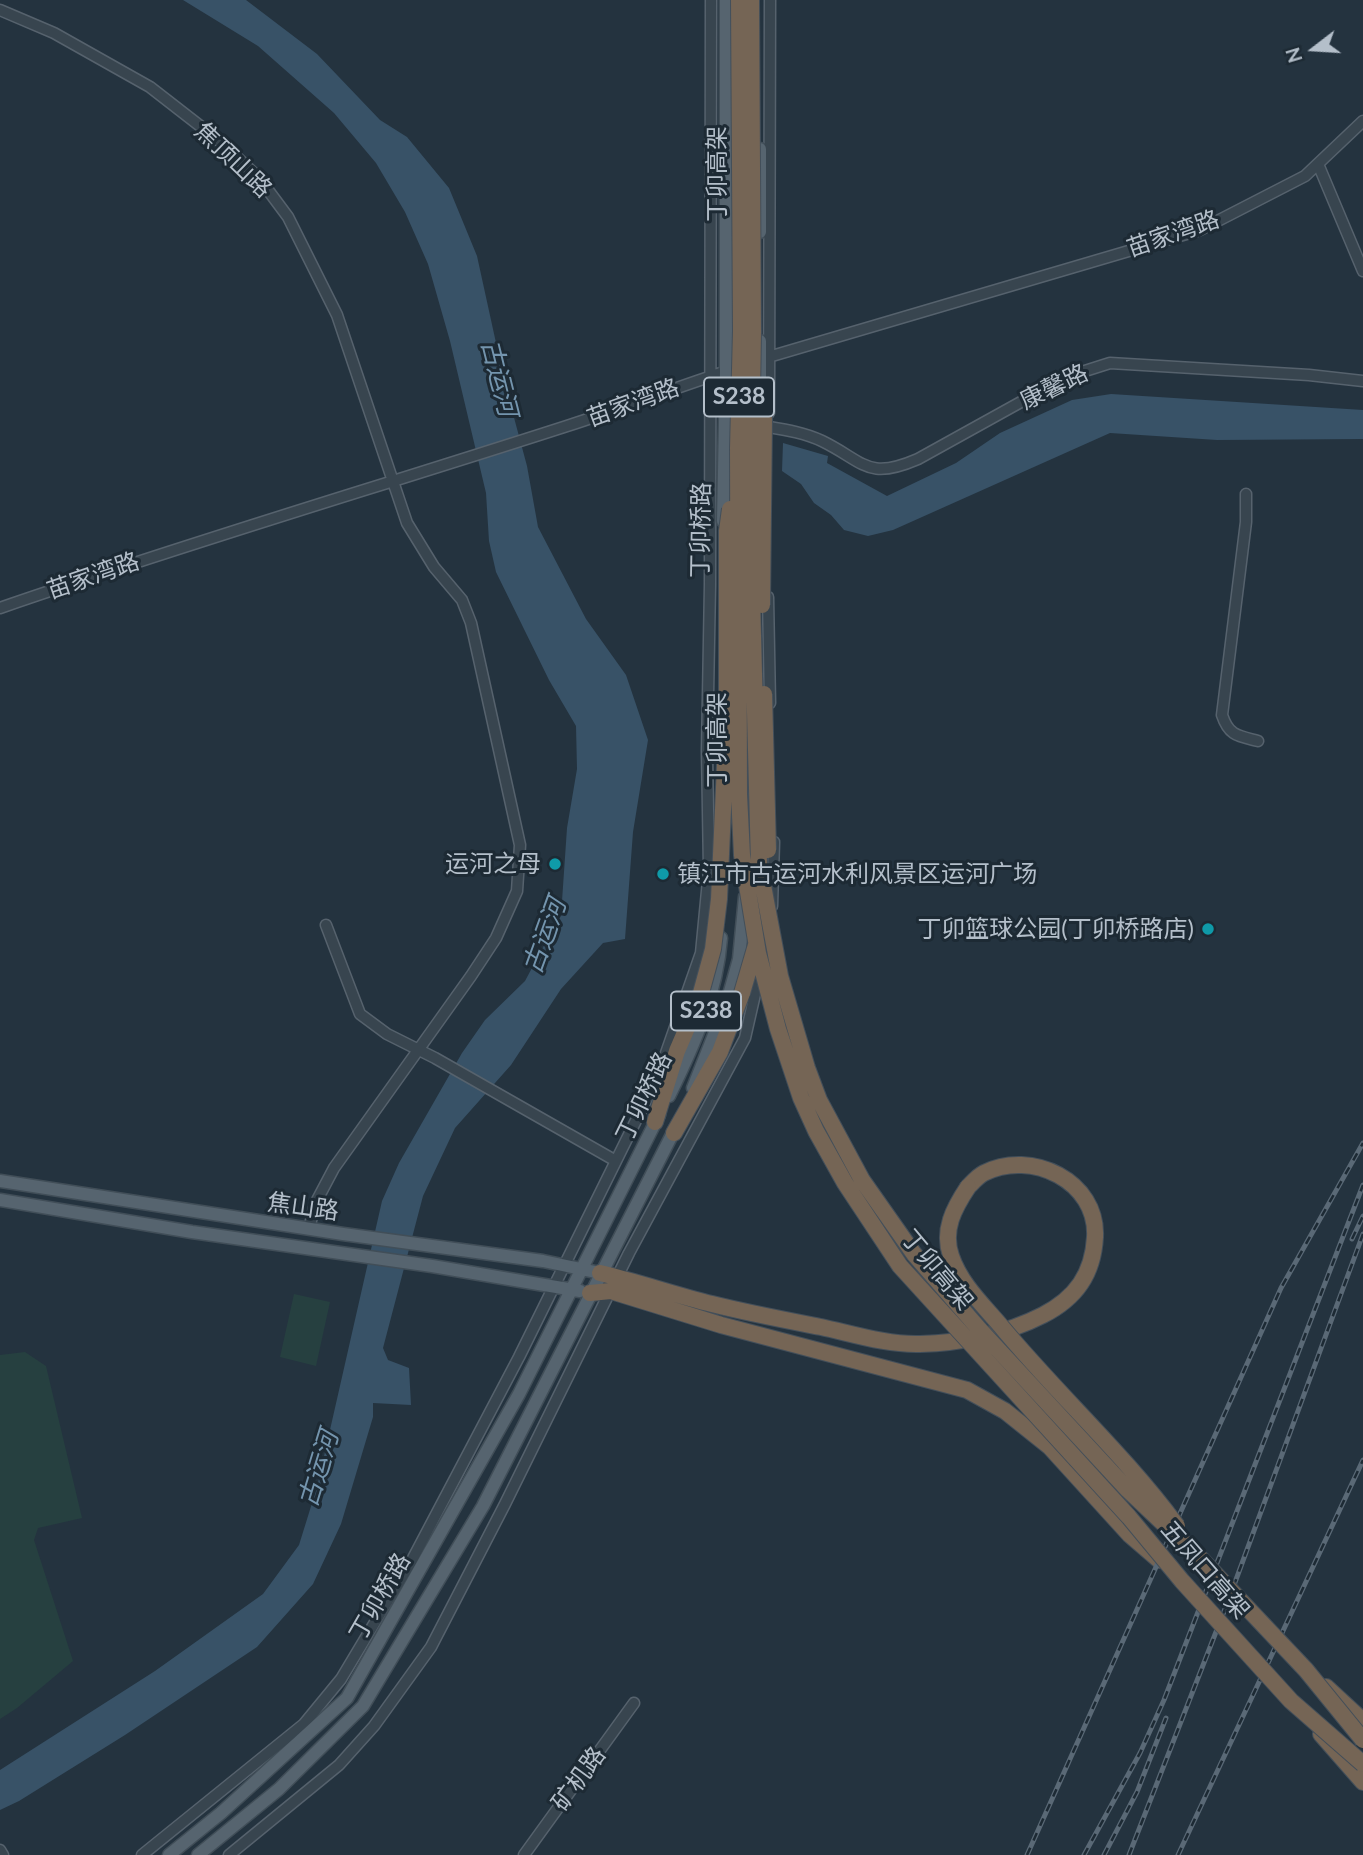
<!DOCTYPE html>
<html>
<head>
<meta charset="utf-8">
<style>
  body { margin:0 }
  #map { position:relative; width:1363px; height:1855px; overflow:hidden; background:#24333f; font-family:Lato,sans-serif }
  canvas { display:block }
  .north { position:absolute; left:1279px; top:14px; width:70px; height:70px; -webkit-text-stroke:5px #1d2a34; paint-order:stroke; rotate:253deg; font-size:19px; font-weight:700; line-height:28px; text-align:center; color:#b4bfca }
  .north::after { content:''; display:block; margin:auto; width:24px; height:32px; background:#b4bfca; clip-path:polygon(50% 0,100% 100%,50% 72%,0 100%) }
</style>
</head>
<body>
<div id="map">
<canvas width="1363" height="1855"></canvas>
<div class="north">N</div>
</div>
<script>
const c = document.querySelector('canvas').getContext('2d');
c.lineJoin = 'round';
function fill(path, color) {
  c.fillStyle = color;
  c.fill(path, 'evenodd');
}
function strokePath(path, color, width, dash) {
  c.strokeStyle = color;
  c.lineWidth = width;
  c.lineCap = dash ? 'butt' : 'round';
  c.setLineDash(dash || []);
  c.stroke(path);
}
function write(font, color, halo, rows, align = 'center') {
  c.font = font + ' Lato,"Noto Sans SC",sans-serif';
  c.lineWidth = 6;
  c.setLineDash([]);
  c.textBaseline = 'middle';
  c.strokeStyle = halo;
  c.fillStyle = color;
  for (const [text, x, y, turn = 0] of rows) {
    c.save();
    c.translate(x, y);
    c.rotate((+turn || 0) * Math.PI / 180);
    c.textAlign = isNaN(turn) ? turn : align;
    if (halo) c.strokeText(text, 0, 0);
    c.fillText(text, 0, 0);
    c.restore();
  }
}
const green = new Path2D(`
  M294,1294L330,1302L316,1366L280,1357Z
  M25,1352L46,1366L82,1518L38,1528L34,1540L73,1661L17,1708L0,1719V1355Z`);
const water = new Path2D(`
  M183,0H246L317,54L380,120L407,137L449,188L477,256L505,384L527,466L538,527L586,619L626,675L648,740L633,832L625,939L603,943L561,989L511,1065L455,1128L423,1196L383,1348L388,1360L409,1368L411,1405L373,1403V1417L341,1524L313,1584L257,1647L125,1735L19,1801L0,1810V1770L155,1671L263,1594L299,1545L317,1487L382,1201L399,1163L462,1053L485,1020L525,981L549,936L562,901L567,828L577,769L576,726L549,680L496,572L489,541L486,493L450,341L428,264L405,212L376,163L334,113L258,46Z
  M1111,394L1363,410V439L1217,440L1110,433L893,530L868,536L844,530L831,515L814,503L801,484L782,471L783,443L828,456L827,463L887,496L956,463L1000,433L1072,400Z`);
const minor = new Path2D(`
  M0,10L54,33L150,87L222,143L259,178L288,217L337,315L407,523L434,567L462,600L471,623L520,845L517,891L496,938L471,976L334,1168L315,1204L309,1229
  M1318,164L1363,271
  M765,358L1200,230L1305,176L1363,121
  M769,413L770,0
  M769,427C787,430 805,433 822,441C865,462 867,481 918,459L1066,377L1110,363L1309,375L1363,381
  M1246,494V522L1222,715C1229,736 1238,736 1258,741
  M768,597L770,703
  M0,608C188,543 378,487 567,426C623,408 677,387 733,369
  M772,906L774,842
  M326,925L360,1014L387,1034L435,1058L616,1161
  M0,1850L3,1855
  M142,1855L304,1724L341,1679L411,1562L519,1357L658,1076L701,953L709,870L707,751L710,585L711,0
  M229,1855L339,1765L374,1726L431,1647L505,1504L629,1253L745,1038L769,933
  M524,1855L634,1703`);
const major = new Path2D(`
  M760,149V232
  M760,341V396
  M723,521L726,371V0
  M748,841L750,782
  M693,1088L727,1002L739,959L745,897
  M669,1096C694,1045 717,994 721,938
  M0,1181L343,1234L543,1261L600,1273
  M0,1200L192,1232L432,1266L580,1291
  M169,1855L221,1813L347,1698L519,1394L659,1115
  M198,1855L279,1789L363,1706L483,1506L676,1127`);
const highway = new Path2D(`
  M655,1122L677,1051L699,1000
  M674,1133L720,1052L742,993
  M600,1273C638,1282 675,1295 712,1304C748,1313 785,1320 821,1327C853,1334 887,1345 920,1344C961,1343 1006,1334 1043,1315C1076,1298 1093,1274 1095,1237C1098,1181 1031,1149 984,1173C978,1176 973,1182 968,1187
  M590,1293L611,1291L721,1325L967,1390L1005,1411L1050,1447L1130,1535L1159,1560
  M1326,1687L1363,1721
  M1321,1734L1363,1782`);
const rail = new Path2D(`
  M1352,1239L1363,1216
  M1027,1855L1281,1288L1363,1143
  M1084,1855L1140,1753L1164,1700L1363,1185
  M1104,1855L1137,1792L1166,1718
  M1129,1855L1230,1596L1363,1234
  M1178,1855L1363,1460`);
const highwayBridge = new Path2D(`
  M739,0L741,331L738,448L739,794L742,855L758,953L778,1029L801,1098L816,1131L845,1183L900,1266L1129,1517L1182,1581L1291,1701L1363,1764
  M751,0L753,332L750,522L759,864L780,976L807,1068L819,1100L862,1180L914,1254L980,1330L1128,1490L1201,1559L1306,1670L1363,1740
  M760,390L764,419L762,605
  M764,694L768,850
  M742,993L756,945
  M699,1000L713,949L719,899L727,720V531L730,509
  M968,1187C954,1208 942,1230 951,1256C960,1283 982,1304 1000,1325C1057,1394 1124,1454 1177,1526`);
const markers = [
  [555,864,7,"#0f9aa8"],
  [663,874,7,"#0f9aa8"],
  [1208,929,7,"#0f9aa8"]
];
const shields = [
  [739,397,70],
  [706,1011,70]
];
const shieldNames = [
  ["S238",739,397],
  ["S238",706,1011]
];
const streetNames = [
  ["焦顶山路",233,160,44],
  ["丁卯高架",717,174,-90],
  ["苗家湾路",1173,234,-19],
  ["康馨路",1054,387,-26],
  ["苗家湾路",633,403,-20],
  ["丁卯桥路",701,530,-89],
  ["苗家湾路",93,576,-19],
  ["丁卯高架",717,740,-90],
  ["丁卯桥路",644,1097,-64],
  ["焦山路",303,1207,8],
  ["丁卯高架",937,1270,50],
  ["五凤口高架",1205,1570,49],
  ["丁卯桥路",380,1597,-60],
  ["矿机路",579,1779,-54]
];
const poiNames = [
  ["运河之母",541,864],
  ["镇江市古运河水利风景区运河广场",677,874,"left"],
  ["丁卯篮球公园(丁卯桥路店)",1194,929]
];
const waterNames = [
  ["古运河",499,378,76],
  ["古运河",545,936,-70],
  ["古运河",319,1469,-73]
];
fill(green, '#264040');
fill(water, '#385267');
strokePath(minor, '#56626d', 13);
strokePath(major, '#414e58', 15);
strokePath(highway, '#434f5a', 18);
strokePath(minor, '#38454f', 10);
strokePath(major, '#56646f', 12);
strokePath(highway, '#756555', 16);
strokePath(rail, '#5a6976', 5);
strokePath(rail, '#1d2a34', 2.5, [8]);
strokePath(highwayBridge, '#434f5a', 18, []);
strokePath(highwayBridge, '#756555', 16);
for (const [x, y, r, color] of markers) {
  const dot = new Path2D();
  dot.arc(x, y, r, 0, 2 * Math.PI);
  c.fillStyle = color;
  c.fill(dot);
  strokePath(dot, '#1d2a34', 2.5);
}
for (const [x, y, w] of shields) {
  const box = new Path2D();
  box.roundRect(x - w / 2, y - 19.5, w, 39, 5);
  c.fillStyle = '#1d2a34';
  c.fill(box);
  strokePath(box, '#b4bfca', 2);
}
write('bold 23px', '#b4bfca', null, shieldNames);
write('24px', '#b4bfca', '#1d2a34', streetNames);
write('24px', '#b4bfca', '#1d2a34', poiNames, 'right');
write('italic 26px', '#7495ae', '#1d2a34', waterNames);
</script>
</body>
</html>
